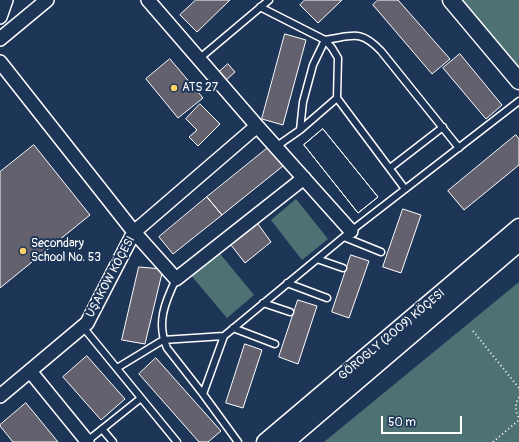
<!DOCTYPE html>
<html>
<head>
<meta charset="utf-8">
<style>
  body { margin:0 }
  #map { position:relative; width:519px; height:442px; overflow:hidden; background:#1d3557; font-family:Pangolin,sans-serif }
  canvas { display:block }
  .scale { position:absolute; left:381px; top:416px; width:81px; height:18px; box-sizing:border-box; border:2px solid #fff; border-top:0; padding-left:5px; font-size:12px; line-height:14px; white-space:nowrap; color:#fff; -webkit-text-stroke:3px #1d3557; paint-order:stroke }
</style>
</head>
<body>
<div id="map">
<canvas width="519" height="442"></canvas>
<div class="scale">50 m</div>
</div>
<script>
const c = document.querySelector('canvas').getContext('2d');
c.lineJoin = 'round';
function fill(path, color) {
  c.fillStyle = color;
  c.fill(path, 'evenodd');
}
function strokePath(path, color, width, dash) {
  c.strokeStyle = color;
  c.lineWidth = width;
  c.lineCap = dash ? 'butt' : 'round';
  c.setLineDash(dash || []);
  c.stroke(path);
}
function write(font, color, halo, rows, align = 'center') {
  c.font = font + ' Pangolin,sans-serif';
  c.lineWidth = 4;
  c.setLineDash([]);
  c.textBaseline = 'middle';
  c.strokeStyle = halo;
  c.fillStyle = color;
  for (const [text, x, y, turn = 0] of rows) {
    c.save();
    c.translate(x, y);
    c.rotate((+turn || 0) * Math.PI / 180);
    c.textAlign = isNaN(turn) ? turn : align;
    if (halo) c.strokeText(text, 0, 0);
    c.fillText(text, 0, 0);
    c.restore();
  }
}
const green = new Path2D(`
  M450,0H519V84Z
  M296,199L328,239L302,260L271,220Z
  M217,250L254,295L227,318L189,273Z
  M519,282V442H324Z`);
const building = new Path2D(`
  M196,0H230L197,32L180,15Z
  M305,0H342L318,23L300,5Z
  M378,0H398L450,59L432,74L373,5Z
  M285,34L306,40L283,125L262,119Z
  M460,54L502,105L486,119L443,68Z
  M170,59L203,98L178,118L146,79Z
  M228,64L235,72L224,82L217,74Z
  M200,104L220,124L198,146L189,137L197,130L186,119Z
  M323,129L378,197L358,213L304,145Z
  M323,129L378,197L358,213L304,145Z
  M516,135L519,139V165L464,210L448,191Z
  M34,145L90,215L0,288V172Z
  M269,147L283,166L222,215L207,197Z
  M207,197L222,215L173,254L159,237Z
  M403,209L421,215L401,273L383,267Z
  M258,224L271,242L245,263L231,245Z
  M351,255L369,261L349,318L332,312Z
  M139,267L163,269L145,344L122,340Z
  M298,300L317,306L298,364L279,357Z
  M245,344L262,350L243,408L226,403Z
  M87,356L125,399L101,420L63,377Z
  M156,358L221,431L208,442H199L139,374Z
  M26,403L58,442H13L0,426V425Z`);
const path = new Path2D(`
  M473,331L519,388
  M519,397C515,404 515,411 519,418
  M493,442L519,420`);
const service = new Path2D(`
  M260,7L325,40L332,48L338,58L337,98L405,189
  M200,58L269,0
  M300,130L337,98
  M277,146L300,130L303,102L313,65L325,40C353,36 360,29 381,51L459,148
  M390,168L443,127
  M344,237L381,252
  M317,259L343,268
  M176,279C165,302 156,323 167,348L203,394
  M287,283L327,298
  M263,303L290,312
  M83,327L177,442
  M233,328L275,344
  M117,368L163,340L224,336
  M102,429L113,442
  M86,442L141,398
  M238,442L203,394L224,336L351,231L519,101`);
const minor = new Path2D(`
  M148,0L257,126L351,231
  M0,17L6,0
  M0,39L47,0
  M0,62L134,232L176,279L304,178
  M30,371L87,441
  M0,396L87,323L134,232L257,126`);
const tertiary = new Path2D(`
  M451,0L519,81
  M265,442L519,227
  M286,442L519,243`);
const markers = [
  [174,88,4,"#ffd166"],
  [23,251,4,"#ffd166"]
];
const poiNames = [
  ["ATS 27",182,88],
  ["Secondary",31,244],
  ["School No. 53",31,258]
];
const streetNames = [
  ["UŞAKOW KÖÇESI",111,277,-62],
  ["GÖROGLY (2009) KÖÇESI",392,335,-40]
];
fill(green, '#4e7273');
fill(building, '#64616e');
strokePath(building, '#fff', 1);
strokePath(service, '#fff', 9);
strokePath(minor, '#fff', 16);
strokePath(tertiary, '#fff', 19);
strokePath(path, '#fff', 2, [1, 3]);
strokePath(service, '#1d3557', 6);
strokePath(minor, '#1d3557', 13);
strokePath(tertiary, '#1d3557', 16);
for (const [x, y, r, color] of markers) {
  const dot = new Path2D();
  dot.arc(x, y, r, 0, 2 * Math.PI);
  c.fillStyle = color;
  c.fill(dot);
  strokePath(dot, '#1d3557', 1.5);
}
write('12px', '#fff', '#1d3557', poiNames, 'left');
write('12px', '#fff', '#1d3557', streetNames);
</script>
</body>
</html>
